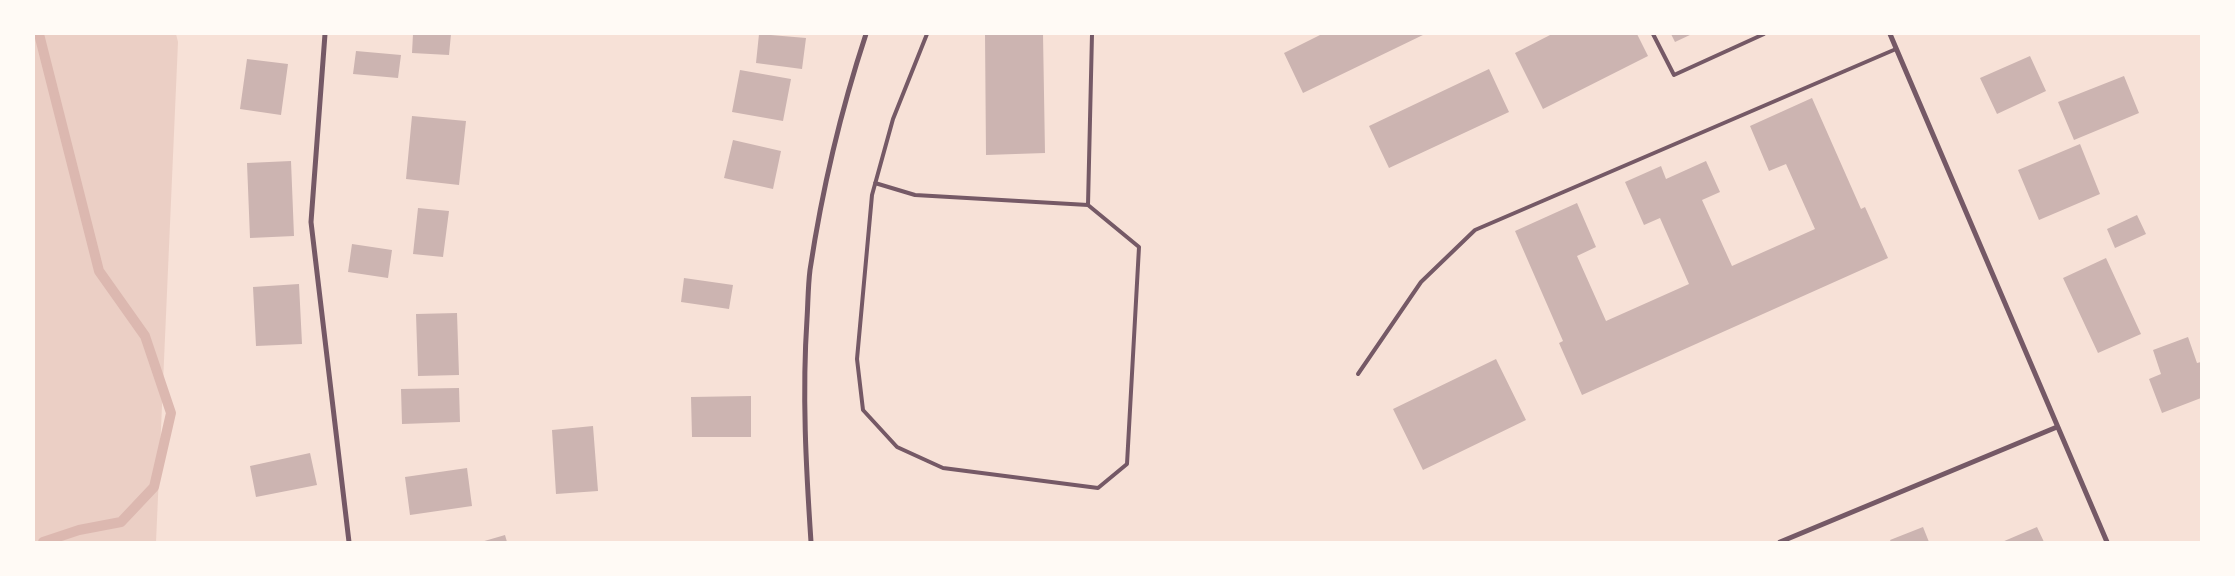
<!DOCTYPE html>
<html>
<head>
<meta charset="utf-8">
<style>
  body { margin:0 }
  #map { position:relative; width:2235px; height:576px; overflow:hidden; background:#f7e1d7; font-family:Mulish,sans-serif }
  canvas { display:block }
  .frame { position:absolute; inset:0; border:35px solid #fffaf5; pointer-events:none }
</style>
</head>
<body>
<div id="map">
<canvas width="2235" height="576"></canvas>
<div class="frame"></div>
</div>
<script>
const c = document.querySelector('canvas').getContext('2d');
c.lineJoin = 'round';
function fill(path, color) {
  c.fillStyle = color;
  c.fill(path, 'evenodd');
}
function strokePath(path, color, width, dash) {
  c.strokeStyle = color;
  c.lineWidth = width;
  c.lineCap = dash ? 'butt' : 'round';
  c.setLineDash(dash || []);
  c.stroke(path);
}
const green = new Path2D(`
  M34,34H176L178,42L156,542H34Z`);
const stream = new Path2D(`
  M39,34L99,271L145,336L171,413L154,487L121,522L79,530L43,542`);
const building = new Path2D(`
  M413,34H451L449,55L412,53Z
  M759,34L806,38L802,69L756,63Z
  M985,34H1043L1045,153L986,155Z
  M1322,34H1425L1303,93L1284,53Z
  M1552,34H1637L1648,56L1543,109L1515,53Z
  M1671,34H1692L1675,42Z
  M356,51L401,55L398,78L353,74Z
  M2030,56L2046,91L1997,114L1980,78Z
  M247,59L288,64L281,115L240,109Z
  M1489,69L1509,112L1389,168L1369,126Z
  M740,70L791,79L783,121L732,112Z
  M2124,76L2139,113L2074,140L2058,102Z
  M1812,98L1861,209L1865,207L1888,258L1582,395L1559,343L1563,341L1515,231L1577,203L1596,247L1577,256L1606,321L1689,284L1660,218L1644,225L1625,182L1661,166L1666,179L1706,161L1720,192L1702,200L1732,266L1815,229L1786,164L1769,171L1750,126Z
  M412,116L466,121L459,185L406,179Z
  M733,140L781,151L773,189L724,178Z
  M2080,144L2100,194L2039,220L2018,170Z
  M291,161L294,236L250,238L247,163Z
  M418,208L449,211L443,257L413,254Z
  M2137,215L2146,234L2115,248L2107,229Z
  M352,244L392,250L388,278L348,272Z
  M2106,258L2141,334L2098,353L2063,278Z
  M684,278L733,285L729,309L681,302Z
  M299,284L302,344L256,346L253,287Z
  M457,313L459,375L418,376L416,314Z
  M2188,337L2197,363L2201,362V398L2162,413L2149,379L2161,374L2153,350Z
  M1496,359L1526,420L1423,470L1393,409Z
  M459,388L460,422L402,424L401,389Z
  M751,396V437H692L691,397Z
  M593,426L598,491L556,494L552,430Z
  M310,453L317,485L256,497L250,466Z
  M467,468L472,506L410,515L405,477Z
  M1923,527L1929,542H1891L1890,540Z
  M2037,527L2044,542H2002Z
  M505,535L507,542H481Z`);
const service = new Path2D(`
  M927,34L893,119L872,195L857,359L863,410L897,447L943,468L1098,488L1127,464L1139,247L1088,205L1092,34
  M1653,34L1674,75L1764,34
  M875,183L915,195L1088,205
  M1358,374L1421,282L1475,230L1896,49`);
const minor = new Path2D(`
  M325,34L311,222L349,542
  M1890,34L2107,542
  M811,542C806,467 802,394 807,319C808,303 808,286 810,270C822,190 841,110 866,34
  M1780,542L2057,427`);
fill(green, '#ebcfc5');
strokePath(stream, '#dcb8b0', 10);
fill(building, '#ccb4b1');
strokePath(service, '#755966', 4);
strokePath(minor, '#755966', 5);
</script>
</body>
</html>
